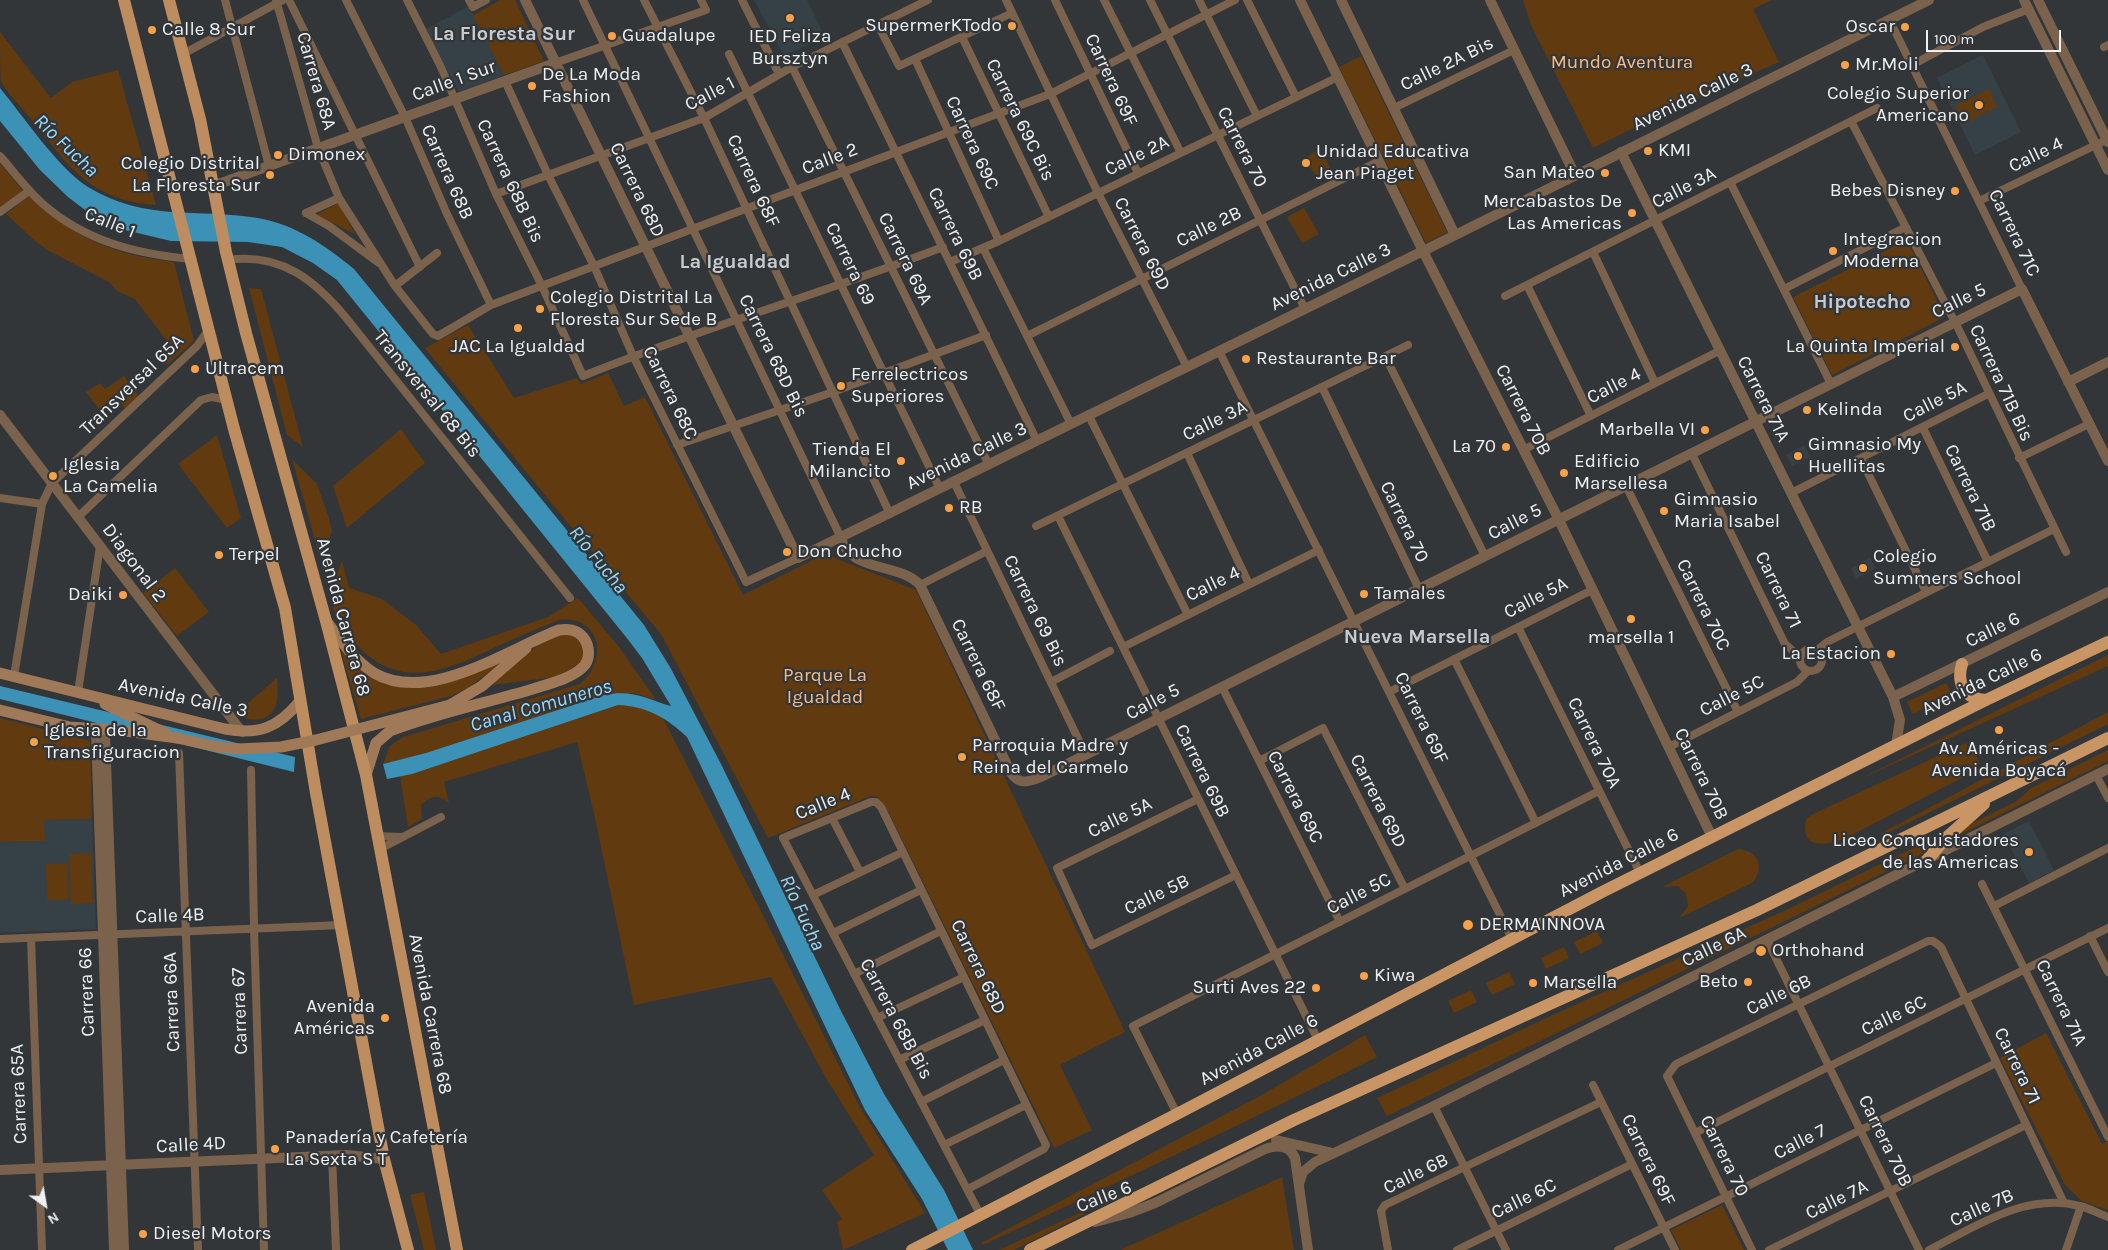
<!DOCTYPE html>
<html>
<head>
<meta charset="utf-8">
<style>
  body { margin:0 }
  #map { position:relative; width:2108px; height:1250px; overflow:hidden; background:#323639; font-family:Karla,sans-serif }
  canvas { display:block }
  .north { position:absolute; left:20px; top:1180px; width:50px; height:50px; -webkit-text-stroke:4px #323639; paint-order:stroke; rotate:148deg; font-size:14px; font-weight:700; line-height:20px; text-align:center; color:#eef1f3 }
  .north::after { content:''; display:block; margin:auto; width:18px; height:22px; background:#eef1f3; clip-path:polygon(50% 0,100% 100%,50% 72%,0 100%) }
  .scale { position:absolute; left:1926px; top:30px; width:135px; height:22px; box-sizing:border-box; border:2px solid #eef1f3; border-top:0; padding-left:6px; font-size:15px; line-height:18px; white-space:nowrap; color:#eef1f3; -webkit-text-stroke:4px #323639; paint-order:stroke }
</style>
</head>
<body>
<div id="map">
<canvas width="2108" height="1250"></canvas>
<div class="north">N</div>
<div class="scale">100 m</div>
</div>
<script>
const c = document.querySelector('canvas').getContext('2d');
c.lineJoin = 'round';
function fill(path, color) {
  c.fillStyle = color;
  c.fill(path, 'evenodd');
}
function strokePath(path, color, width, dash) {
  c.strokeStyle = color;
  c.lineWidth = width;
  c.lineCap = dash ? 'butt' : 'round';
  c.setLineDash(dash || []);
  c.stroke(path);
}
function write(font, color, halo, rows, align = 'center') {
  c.font = font + ' Karla,sans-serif';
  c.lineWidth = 4.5;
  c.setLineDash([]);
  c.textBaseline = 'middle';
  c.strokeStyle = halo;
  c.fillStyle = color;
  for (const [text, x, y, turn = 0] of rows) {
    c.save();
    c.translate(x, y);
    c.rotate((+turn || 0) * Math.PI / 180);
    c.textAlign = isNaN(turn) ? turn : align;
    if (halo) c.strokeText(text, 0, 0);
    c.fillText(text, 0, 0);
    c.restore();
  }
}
const built = new Path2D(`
  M754,0H807L825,37L784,56Z
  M469,6L504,75L459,92L426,29Z
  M1983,55L2021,132L1975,155L1937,78Z
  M1804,445L1810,457L1792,466L1786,455Z
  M1870,558L1876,568L1856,579L1851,568Z
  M92,819L96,929L0,933V842L44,841V820Z
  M2029,821L2054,870L2029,883L2003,834Z`);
const green = new Path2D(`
  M501,0H515L544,61L504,75L473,15Z
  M1523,0H1772L1753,9L1779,62L1672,109L1593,148L1531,25Z
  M0,32L51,98L72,82L118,70L156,205C90,200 70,168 32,120C23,109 7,94 1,81C0,75 0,41 0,32Z
  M1361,56L1447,232L1426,243L1339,67Z
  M1989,89L1997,107L1964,124L1955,106Z
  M1320,149L1333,172L1318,180L1305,158Z
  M0,163L23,191L0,207Z
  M29,196C72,238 115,255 174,262L194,341L167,365L162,360L173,349L135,299L117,291L109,282L49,251L34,240L6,214Z
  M339,203L355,234L316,215Z
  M1304,208L1319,234L1302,243L1287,217Z
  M1907,240L1945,317L1832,375L1793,297Z
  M249,288L261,289L303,447L287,435Z
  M468,325L514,398L577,378L581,384L608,373L624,406L645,397L743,595L825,554L916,590L1125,1032L1060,1065L1092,1130L1054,1148L889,813L878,797L871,796L768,838L661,634L577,534L425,348Z
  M124,376L142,401L128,413L116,396L99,409L86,392L100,383L105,389Z
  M401,429L425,463L347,528L333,486Z
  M217,435L241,518L227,528L178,464Z
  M292,459L317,484L329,518L332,531L327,545L320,557Z
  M342,561L349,588L382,599L416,625L441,654L548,617L578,598L619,647L656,700L634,693L604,695L426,753L383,764L390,746L403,737L580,684C609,661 601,615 559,620C539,628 519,636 500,645C446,671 399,694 352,640C341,628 331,611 331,593C331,583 339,570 342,561Z
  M175,568L209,612L177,636L143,593Z
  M563,634L576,636L583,644L585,657L576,667L555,677L491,685L492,682L543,641Z
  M340,647L400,685L505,660L468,688L451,696L361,719Z
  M2108,655V666L1856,781Z
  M277,678C280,702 276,724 246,719L240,710Z
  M1946,683L1952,694L1913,714L1907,702Z
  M618,705C635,705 649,710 663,718L860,1107L925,1213L843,1250L837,1222L842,1219L822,1190L874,1155L826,1078L771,977L634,1005L595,818L577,742L444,782L449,804C440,793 429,796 421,805L422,819L408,827L400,776Z
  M2108,712V724L1882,836L1880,834Z
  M0,718L90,741L92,819L44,820L45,841L0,842Z
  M1966,743L1968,746L1971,745L1980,764L1977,766L1979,769L1844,839C1823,846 1800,849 1806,819L1813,814Z
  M2108,750V761L1951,839L1961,829L2017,801L2031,788Z
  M1944,833L1928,851L1387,1116L1377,1098L1557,1013L1786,910Z
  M1738,849C1758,850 1766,868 1752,883L1679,918L1688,906L1686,894L1678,886L1662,887Z
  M91,853L93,903L71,904L69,854Z
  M67,863L69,899L47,901L46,864Z
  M1597,931L1603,943L1580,954L1574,942Z
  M1564,947L1569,958L1546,969L1541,958Z
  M1509,972L1515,984L1492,995L1486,983Z
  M1471,990L1477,1002L1454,1013L1448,1001Z
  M2046,1033L2102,1144L2108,1141V1210L2082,1201L2065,1185L2000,1058Z
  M1365,1035L1377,1057C1246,1122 1115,1184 983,1245L981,1243L1260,1096Z
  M1282,1177L1294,1250H1120Z
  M424,1192L436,1250H424L410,1195Z
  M1722,1205L1744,1250H1681L1671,1230Z
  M1084,1211L1085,1214L1014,1250H999Z`);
const water = new Path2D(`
  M0,88C24,117 57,167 88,187C146,222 196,208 258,218C296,225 325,245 354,269L644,625L670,667L721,764L841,1011L884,1094L944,1190L973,1250H948L922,1199L865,1110L687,737C667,718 646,706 618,705L412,774L387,779L383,764L426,753L604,695C633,689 646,699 671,706L642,658L626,637L337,280L313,263L282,247L248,242L171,241L125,230L93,216L68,197L40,170L0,121Z
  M0,686L295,757L294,772L0,699Z`);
const minor = new Path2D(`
  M225,0L269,166
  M276,0L318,148L339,198L395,286L433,334L438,336L491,305L1050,94L1235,0
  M289,0L420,267
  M346,0L405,117L447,214L491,305
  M407,0L440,65L496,194L542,286L583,376C701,328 824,293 943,247
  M469,0L473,7L486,0
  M583,0L841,538
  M644,0L704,118L890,514
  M742,0L779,74
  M1006,0L1098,193L1187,367
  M1055,0L1138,173
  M1104,0L1181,153
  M1150,0L1305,309
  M1199,0L1257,116
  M1247,0L1296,97
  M1889,19L2022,289
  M878,25L899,66L1012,13
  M962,37L1049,217
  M842,42L1037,441
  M2104,47L2108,45
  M183,54L283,0
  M729,54L940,489
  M915,59L999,241
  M555,63L706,10L701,0
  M1912,65L1983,27L2029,9
  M792,67L989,465
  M505,81L548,175L594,266L633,356L746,582L798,558
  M1394,108L1514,50
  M1851,121L1958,328L2066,552
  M0,156C14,172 27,190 43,204C85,241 136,254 191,259
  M1730,182L1831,384
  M496,194L704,118L792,67L928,0
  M1979,201L2108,139
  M0,212L29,191
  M306,213L329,226L379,263
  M306,213L339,198
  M983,248L1071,424
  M1593,252L1655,383
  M228,260C281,252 316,281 347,319L570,598
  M950,262L999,241L1338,77
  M1527,285L1591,416
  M395,286L437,253
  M1784,289L1906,227
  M1505,296L1877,108
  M1027,336L1379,161
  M1219,351L1512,939
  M1385,356L1485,556
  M1322,387L1419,589
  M1089,416L1188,615
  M1923,428L1988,562
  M677,445L833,392L986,335
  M1523,450L1719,351
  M1187,453L1249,584
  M1692,454L1785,644L1800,657
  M2019,458L2089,424
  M1861,459L1926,592
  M954,482L1086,755
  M1626,486L1738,712
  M1791,493L1988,394
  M0,498L42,504
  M1058,516L1318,1040
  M78,517L201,400L212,397L227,400
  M1036,526L1408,345
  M920,585L987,551
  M1518,627L1640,873
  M1123,647L1319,550
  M1800 660a11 11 0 1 1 22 0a11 11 0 1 1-22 0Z
  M1817,650L1827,642L2054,529
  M1454,659L1536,823
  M14,676L42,504L52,483L197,346L209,329
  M1051,682L1110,651
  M1222,687L1340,922
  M78,692L100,546
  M1389,692L1592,590
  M1669,747L1797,682L1808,671
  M179,753L198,1250
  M1259,761L1323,728L1405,889
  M251,770L254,928L264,1250
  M2096,775L2108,798
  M1198,799L1057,868L1092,945L1236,875
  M832,818L860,872
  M377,836L401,837
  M380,849L441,817
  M1982,884L2108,1137
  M813,895L903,852
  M1994,906L2108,848
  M833,933L921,890
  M2090,936L2108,972
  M31,938L42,1250
  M0,939L342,925
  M1767,940L1919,1250
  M854,974L941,931
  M877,1018L964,977
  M899,1060L985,1020
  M1593,1085L1675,1250
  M921,1102L1004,1060
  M1434,1106L1506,1250
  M1177,1114L1133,1026L1599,791
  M1695,1133L2108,928
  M944,1145L1026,1105
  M332,1156L336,1250
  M968,1189L1044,1149L1046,1145L881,807L876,802H871L783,838L980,1214
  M1388,1250L1381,1211L1385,1205L1601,1102
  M1457,1250L1632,1164
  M1618,1250L1996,1063
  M1752,1250L1667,1076L1676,1064L1928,941H1933L1941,947L2064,1203
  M1769,1250L2026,1125
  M1929,1250C1975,1227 2025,1192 2080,1206C2089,1208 2099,1214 2108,1217
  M2066,1250L2081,1206`);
const tertiary = new Path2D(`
  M525,0L798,558L1423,251L1929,0
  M1300,0L1423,251L1559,520L1712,837
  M1341,0L1455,235
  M1490,0L1575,175
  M2024,0L2108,170
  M2038,0L2108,142
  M1621,152L1893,697L1900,720L1896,745
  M213,186L555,63
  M2068,382L2108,362
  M0,415L242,732
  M841,538C850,573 899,562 920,585L1011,773C1019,785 1029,782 1041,777L2022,289L2108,461
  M1893,697L2108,592
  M96,733L114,1250
  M105,735L124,1250
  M1276,1140L1333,1153
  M0,1170L347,1155L384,1159
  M1299,1184L1303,1172L1315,1162L1434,1106L2108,769
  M1095,1222L1129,1213L1155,1203L1263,1150C1275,1145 1289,1144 1295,1158L1308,1250`);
const secondary = new Path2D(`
  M327,622C341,641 354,660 374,673C429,705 508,649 559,630C568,629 576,629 583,637C590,646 591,660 582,668C570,679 548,684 533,689C486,703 436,713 390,731L376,743L366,775
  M0,673L225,729C259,735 278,728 300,701
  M105,704L167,734
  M450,705L482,686L526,648
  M0,710L74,728
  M68,727L118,730L177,738`);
const primary = new Path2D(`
  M124,0L234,429L285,608L316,793L384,1159L408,1250
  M169,0L200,119L226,252L246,333L326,621L366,775L457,1250`);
const trunk = new Path2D(`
  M1962,664C1956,684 1965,699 1986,700
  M1927,860L1946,838L1984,804
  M912,1250L1177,1114L1604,891L1986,700L2108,642
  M1030,1250L1294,1120L1757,910L2108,738`);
const secondaryBridge = new Path2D(`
  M177,738L218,747L238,749L281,747L316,740L450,705`);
const markers = [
  [790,18,5,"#f7a149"],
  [1012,26,5,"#f7a149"],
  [1905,27,5,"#f7a149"],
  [152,30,5,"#f7a149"],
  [612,36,5,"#f7a149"],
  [1845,65,5,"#f7a149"],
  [532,86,5,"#f7a149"],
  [1979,105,5,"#f7a149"],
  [1648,151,5,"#f7a149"],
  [278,155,5,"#f7a149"],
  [1306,163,5,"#f7a149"],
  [1605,173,5,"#f7a149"],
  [270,175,5,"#f7a149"],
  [1955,191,5,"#f7a149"],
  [1632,213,5,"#f7a149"],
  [1833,251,5,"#f7a149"],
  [540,309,5,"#f7a149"],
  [518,328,5,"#f7a149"],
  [1955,347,5,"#f7a149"],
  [1246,359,5,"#f7a149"],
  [195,369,5,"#f7a149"],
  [841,386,5,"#f7a149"],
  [1807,410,5,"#f7a149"],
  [1705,430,5,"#f7a149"],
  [1506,447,5,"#f7a149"],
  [1798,456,5,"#f7a149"],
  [901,461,5,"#f7a149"],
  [1564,473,5,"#f7a149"],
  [53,476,5,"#f7a149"],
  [949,508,5,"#f7a149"],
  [1664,511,5,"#f7a149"],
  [787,552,5,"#f7a149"],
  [219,555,5,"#f7a149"],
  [1863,568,5,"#f7a149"],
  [1364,594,5,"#f7a149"],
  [123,595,5,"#f7a149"],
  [1631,619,5,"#f7a149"],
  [1891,654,5,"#f7a149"],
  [1999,730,5,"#f7a149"],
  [34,742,5,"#f7a149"],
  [962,757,5,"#f7a149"],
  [2029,852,5,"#f7a149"],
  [1468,925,6,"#f7a149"],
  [1761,951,6,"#f7a149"],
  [1364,976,5,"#f7a149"],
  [1748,982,5,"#f7a149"],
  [1533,983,5,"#f7a149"],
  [1316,988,5,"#f7a149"],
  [385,1018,5,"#f7a149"],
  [275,1149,5,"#f7a149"],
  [143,1234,5,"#f7a149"]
];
const poiNames = [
  ["SupermerKTodo",1002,26,"right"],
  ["Oscar",1895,27,"right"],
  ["Calle 8 Sur",162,30],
  ["Guadalupe",622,36],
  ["IED Feliza",790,37,"center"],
  ["Bursztyn",790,59,"center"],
  ["Mr.Moli",1855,65],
  ["De La Moda",542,75],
  ["Fashion",542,97],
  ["Colegio Superior",1969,94,"right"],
  ["Americano",1969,116,"right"],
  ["KMI",1658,151],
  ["Unidad Educativa",1316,152],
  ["Jean Piaget",1316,174],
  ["Dimonex",288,155],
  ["Colegio Distrital",260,164,"right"],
  ["La Floresta Sur",260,186,"right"],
  ["San Mateo",1595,173,"right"],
  ["Bebes Disney",1945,191,"right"],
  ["Mercabastos De",1622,202,"right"],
  ["Las Americas",1622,224,"right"],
  ["Integracion",1843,240],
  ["Moderna",1843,262],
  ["Colegio Distrital La",550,298],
  ["Floresta Sur Sede B",550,320],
  ["JAC La Igualdad",518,347,"center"],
  ["La Quinta Imperial",1945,347,"right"],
  ["Restaurante Bar",1256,359],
  ["Ultracem",205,369],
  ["Ferrelectricos",851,375],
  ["Superiores",851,397],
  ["Kelinda",1817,410],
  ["Marbella VI",1695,430,"right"],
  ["Gimnasio My",1808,445],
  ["Huellitas",1808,467],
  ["La 70",1496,447,"right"],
  ["Tienda El",891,450,"right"],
  ["Milancito",891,472,"right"],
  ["Edificio",1574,462],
  ["Marsellesa",1574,484],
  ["Iglesia",63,465],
  ["La Camelia",63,487],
  ["Gimnasio",1674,500],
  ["Maria Isabel",1674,522],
  ["RB",959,508],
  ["Don Chucho",797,552],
  ["Terpel",229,555],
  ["Colegio",1873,557],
  ["Summers School",1873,579],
  ["Tamales",1374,594],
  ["Daiki",113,595,"right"],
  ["marsella 1",1631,638,"center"],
  ["La Estacion",1881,654,"right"],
  ["Iglesia de la",44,731],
  ["Transfiguracion",44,753],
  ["Parroquia Madre y",972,746],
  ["Reina del Carmelo",972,768],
  ["Av. Américas -",1999,749,"center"],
  ["Avenida Boyacá",1999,771,"center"],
  ["Liceo Conquistadores",2019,841,"right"],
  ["de las Americas",2019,863,"right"],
  ["DERMAINNOVA",1479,925],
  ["Orthohand",1772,951],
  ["Kiwa",1374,976],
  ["Beto",1738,982,"right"],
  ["Marsella",1543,983],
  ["Surti Aves 22",1306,988,"right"],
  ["Avenida",375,1007,"right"],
  ["Américas",375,1029,"right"],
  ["Panadería y Cafetería",285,1138],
  ["La Sexta S T",285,1160],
  ["Diesel Motors",153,1234]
];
const parkNames = [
  ["Mundo Aventura",1622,63],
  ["Parque La",825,676],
  ["Igualdad",825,698]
];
const streetNames = [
  ["Calle 2A Bis",1447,64,-26],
  ["Carrera 69F",1111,80,65],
  ["Carrera 68A",316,81,74],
  ["Calle 1 Sur",454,81,-20],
  ["Calle 1",710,94,-27],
  ["Avenida Calle 3",1693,97,-26],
  ["Carrera 69C Bis",1020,120,64],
  ["Carrera 69C",972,143,65],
  ["Carrera 70",1242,147,63],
  ["Calle 4",2036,155,-26],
  ["Calle 2A",1137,156,-26],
  ["Calle 2",830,159,-21],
  ["Carrera 68B",447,172,66],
  ["Carrera 68B Bis",510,181,65],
  ["Carrera 68F",753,181,65],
  ["Calle 3A",1684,188,-27],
  ["Carrera 68D",637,190,64],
  ["Calle 1",110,223,22],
  ["Calle 2B",1209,227,-26],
  ["Carrera 71C",2014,233,64],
  ["Carrera 69B",955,234,64],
  ["Carrera 69D",1142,244,63],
  ["Carrera 69A",905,259,64],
  ["Carrera 69",850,264,64],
  ["Avenida Calle 3",1331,277,-26],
  ["Calle 5",1959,301,-26],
  ["Carrera 68D Bis",773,356,64],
  ["Carrera 71B Bis",2001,383,65],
  ["Transversal 65A",132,385,-44],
  ["Calle 4",1614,386,-27],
  ["Carrera 68C",670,393,64],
  ["Transversal 68 Bis",427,394,51],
  ["Carrera 71A",1763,399,63],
  ["Calle 5A",1935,402,-27],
  ["Carrera 70B",1523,410,63],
  ["Calle 3A",1215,421,-26],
  ["Avenida Calle 3",967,456,-26],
  ["Carrera 71B",1970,488,64],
  ["Carrera 70",1404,522,64],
  ["Calle 5",1515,522,-27],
  ["Diagonal 2",134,563,53],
  ["Calle 4",1213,584,-26],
  ["Carrera 71",1778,590,64],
  ["Calle 5A",1536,598,-27],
  ["Carrera 70C",1703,605,64],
  ["Carrera 69 Bis",1035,611,64],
  ["Avenida Carrera 68",343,617,75],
  ["Calle 6",1993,630,-26],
  ["Carrera 68F",978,665,64],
  ["Avenida Calle 6",1982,682,-26],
  ["Calle 5C",1732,696,-27],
  ["Avenida Calle 3",183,698,12],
  ["Calle 5",1153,702,-27],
  ["Carrera 69F",1421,718,64],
  ["Carrera 70A",1594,743,64],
  ["Carrera 69B",1202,771,64],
  ["Carrera 70B",1701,774,64],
  ["Carrera 69C",1295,797,63],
  ["Carrera 69D",1378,801,63],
  ["Calle 4",823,804,-22],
  ["Calle 5A",1120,818,-26],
  ["Avenida Calle 6",1619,863,-27],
  ["Calle 5C",1359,894,-27],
  ["Calle 5B",1157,895,-26],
  ["Calle 4B",170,916,-2],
  ["Calle 6A",1714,947,-26],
  ["Carrera 68D",978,967,64],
  ["Carrera 66",87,992,-92],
  ["Calle 6B",1779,995,-26],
  ["Carrera 66A",172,1002,-92],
  ["Carrera 71A",2061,1003,64],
  ["Carrera 67",240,1011,-92],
  ["Avenida Carrera 68",430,1014,79],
  ["Calle 6C",1894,1016,-26],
  ["Carrera 68B Bis",896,1019,62],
  ["Avenida Calle 6",1259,1050,-28],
  ["Carrera 71",2017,1066,64],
  ["Carrera 65A",19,1094,-92],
  ["Carrera 70B",1885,1141,64],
  ["Calle 7",1800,1142,-27],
  ["Calle 4D",191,1145,-3],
  ["Carrera 70",1724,1156,64],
  ["Carrera 69F",1648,1160,64],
  ["Calle 6B",1416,1174,-26],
  ["Calle 6",1104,1197,-21],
  ["Calle 6C",1524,1199,-26],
  ["Calle 7A",1837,1200,-26],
  ["Calle 7B",1982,1208,-24]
];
const neighbourhoodNames = [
  ["La Floresta Sur",504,34],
  ["La Igualdad",735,262],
  ["Hipotecho",1862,302],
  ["Nueva Marsella",1417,637]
];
const waterNames = [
  ["Río Fucha",66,146,44],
  ["Río Fucha",598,560,51],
  ["Canal Comuneros",541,706,-16],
  ["Río Fucha",802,913,65]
];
fill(built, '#364147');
fill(green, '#613a10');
fill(water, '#3c91b7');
strokePath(minor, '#7a624d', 8);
strokePath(tertiary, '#7a624d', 10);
strokePath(secondary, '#a07a58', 11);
strokePath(primary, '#bd8d60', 12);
strokePath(trunk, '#ca9564', 12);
strokePath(secondaryBridge, '#a07a58', 11);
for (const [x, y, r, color] of markers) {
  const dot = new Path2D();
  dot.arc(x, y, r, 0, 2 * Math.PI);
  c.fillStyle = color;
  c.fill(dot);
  strokePath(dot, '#323639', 2);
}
write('19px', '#eef1f3', '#323639', poiNames, 'left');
write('19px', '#f9bb81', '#323639', parkNames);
write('19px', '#eef1f3', '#323639', streetNames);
write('bold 20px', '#c5cbce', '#323639', neighbourhoodNames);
write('italic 20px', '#9bd9f9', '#323639', waterNames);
</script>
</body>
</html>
